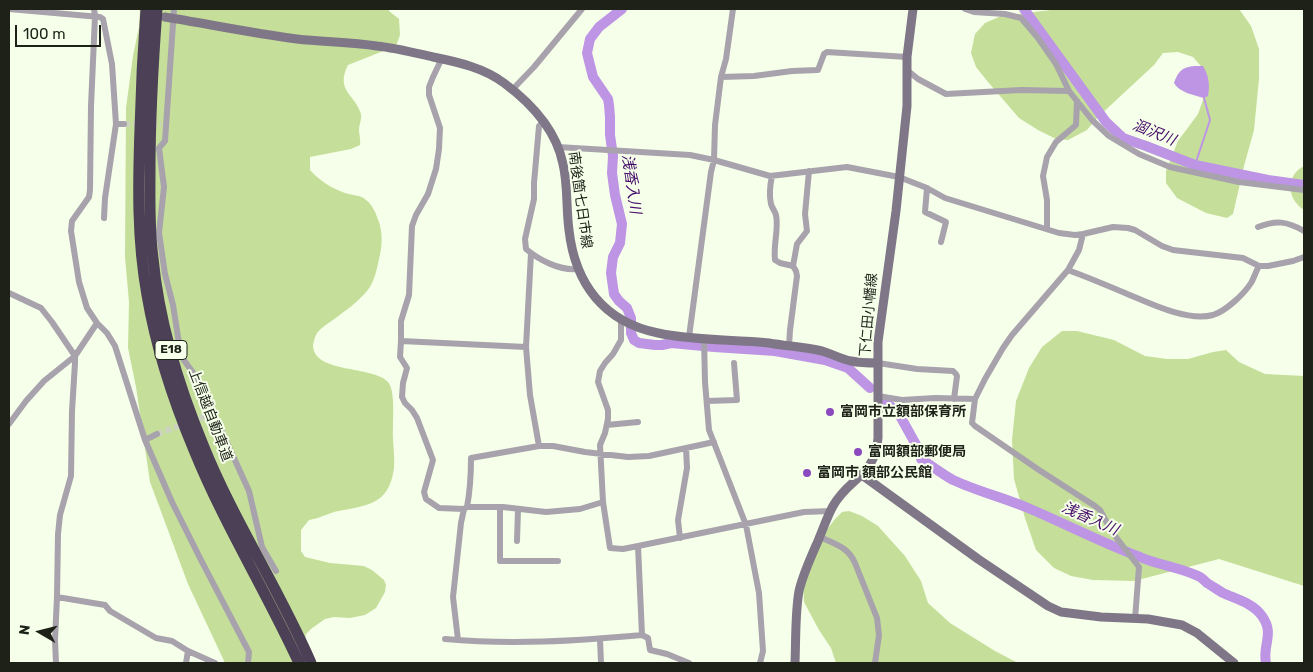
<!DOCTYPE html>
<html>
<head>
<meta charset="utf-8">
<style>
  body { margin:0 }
  #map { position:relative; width:1313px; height:672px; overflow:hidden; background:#f6ffe9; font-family:Rubik,sans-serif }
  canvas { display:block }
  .frame { position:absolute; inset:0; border:10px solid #1d2118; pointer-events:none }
  .north { position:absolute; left:15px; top:607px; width:50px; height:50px; -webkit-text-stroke:4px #f6ffe9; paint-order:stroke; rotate:278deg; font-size:14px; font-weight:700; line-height:20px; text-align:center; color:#1d2118 }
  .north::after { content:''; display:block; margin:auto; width:18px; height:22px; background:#1d2118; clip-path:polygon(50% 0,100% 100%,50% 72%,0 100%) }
  .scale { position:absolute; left:15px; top:25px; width:86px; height:22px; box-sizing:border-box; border:2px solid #1d2118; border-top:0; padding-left:6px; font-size:15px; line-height:18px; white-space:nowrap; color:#1d2118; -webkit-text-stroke:4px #f6ffe9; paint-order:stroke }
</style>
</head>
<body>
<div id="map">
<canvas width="1313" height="672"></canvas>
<div class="frame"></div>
<div class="north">N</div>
<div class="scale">100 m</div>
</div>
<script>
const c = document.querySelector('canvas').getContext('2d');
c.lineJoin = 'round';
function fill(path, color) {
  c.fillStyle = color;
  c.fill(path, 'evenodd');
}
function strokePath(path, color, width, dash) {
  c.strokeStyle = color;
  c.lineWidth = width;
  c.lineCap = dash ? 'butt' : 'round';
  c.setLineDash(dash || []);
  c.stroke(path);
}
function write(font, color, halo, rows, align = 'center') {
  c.font = font + ' Rubik,"Noto Sans JP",sans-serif';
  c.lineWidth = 4;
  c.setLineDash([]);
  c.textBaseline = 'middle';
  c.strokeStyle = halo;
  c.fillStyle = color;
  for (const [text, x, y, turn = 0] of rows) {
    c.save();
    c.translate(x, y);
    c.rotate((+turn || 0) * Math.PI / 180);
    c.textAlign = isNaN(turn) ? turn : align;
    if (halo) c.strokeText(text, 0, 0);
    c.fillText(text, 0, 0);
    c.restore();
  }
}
const green = new Path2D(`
  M140,9H389V11L399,19L400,35L396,46L348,65C335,91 355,94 361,114C362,119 359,125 359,130C359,135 361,139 360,145L351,149L310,157V170C320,181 331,188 345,193C351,195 361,195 366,200C373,205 376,214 379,222C383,235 382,247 379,259C377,269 374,283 367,291C357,303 345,311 333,320C327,324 319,329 316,335C315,337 313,344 313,346C315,374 372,365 388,382C395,390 393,416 393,426C392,440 395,454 394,468C389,507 365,505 334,512C330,513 327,515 323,516C319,518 313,519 309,520L301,530V551L305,557L330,563L364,566L372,570L384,580L386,585L385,592L376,608L365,615L350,618L334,617L325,619L311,629L306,634L304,645L303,655L305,663H225L188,584L150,482L136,387L128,348L129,302L125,257L126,108L133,56L139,27Z
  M1059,9H1239L1251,26L1259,49V79L1254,130L1244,166L1233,214L1227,218L1206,213L1177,198L1166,183V171L1178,141L1198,114L1208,86L1205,71L1193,57L1178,52L1163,53L1154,65L1098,117L1087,130L1068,140L1056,139L1038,130L1019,118L988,82L976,67L971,53L975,34L985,23L1001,16Z
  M1304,166V210C1287,199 1285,176 1304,166Z
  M1062,331H1077L1114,340L1145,356L1167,359H1188L1213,352L1226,350L1239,362L1265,374L1304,376V586L1219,559L1134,581L1093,580L1071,576L1054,568L1036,550L1025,518L1014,479L1012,440L1016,401L1029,368L1042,347Z
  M849,511L862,516L878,526L905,556L921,581L928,603L938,612L950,623L995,651L1018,663H836L831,648L819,630L804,602L803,584L816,544L835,519L842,512Z`);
const water = new Path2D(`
  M1203,66C1209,76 1210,85 1208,96L1204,98C1194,95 1180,93 1174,83C1180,66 1187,66 1203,66Z`);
const stream = new Path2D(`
  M1195,165L1210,120L1204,98`);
const river = new Path2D(`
  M622,9L599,27L590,39L587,53L593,77L608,99L609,105L610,117V135L613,156L612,173L615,195L622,224L620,243L613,257L611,273L614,294L619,301L627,308L631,318V333L634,340L639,343L655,345H662L671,343L714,347L775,351L825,360L848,368L870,388
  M1024,9L1106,122L1123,138L1146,146L1195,165L1268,180L1304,185
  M886,402L899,414L920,452L921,459C932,466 942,474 953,480C977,491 1004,498 1028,508C1066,524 1102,543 1140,557C1158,565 1179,567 1198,576C1201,577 1204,580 1207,583C1212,586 1218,590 1223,593C1236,599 1253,603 1262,616C1275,634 1262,645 1266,663`);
const streetTunnel = new Path2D(`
  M124,124H161
  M157,434L206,416`);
const street = new Path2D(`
  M9,9L100,17L103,19L112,64L116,124L105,198L104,218
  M94,9L95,16L91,106L90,190L89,197L72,221L71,231L79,282L87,308L97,323L107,333L115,346L145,440L172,502L201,560L249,652L248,663
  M174,9L165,141L159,148L164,187L159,233L165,274L173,305L181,356L204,388L213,412L249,491L262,547L276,571
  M965,9L974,12L1005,14L1021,18L1038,38L1056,64L1069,91L1092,120L1109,136L1139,154L1170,167L1239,182L1304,190
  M442,58L433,77L429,87V95L440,128L439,149L436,169L428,194L416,215L412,226L409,295L401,321V341L526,347
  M907,70L918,79L946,94L1021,90L1069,91
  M721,77L754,76L792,71L818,70L824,54L827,52L907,57
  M512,90L534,67L582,9
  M543,121L539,126L534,183V199L525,239L526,249C539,260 560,271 578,269
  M116,124H124
  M558,147L690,155L714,160L770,176L847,167L899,177L927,188L945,198L1059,233L1075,235L1083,234L1113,227L1128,228L1135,230L1162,246L1173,250L1243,258L1259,266H1268L1293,261L1304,257
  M772,176C770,185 769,195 771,204C772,208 775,211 776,215C779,229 773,245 775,260L780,263L793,266L796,271L797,276L790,330L789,346
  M927,188L925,212L946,222L941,242
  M1258,227C1276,220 1287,221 1304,231
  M1047,229V200L1043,176L1047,157L1056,142L1076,125L1077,101
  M1083,234L1079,250L1068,270L1012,335L1003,348L985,379L975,399L972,423L975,426L1039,470L1095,506L1100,510L1112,532L1139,567L1135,619
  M531,253L526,347L530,395L539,446
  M793,266L797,244L807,231L805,214L809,171
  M1068,270C1087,277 1106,285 1125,293C1149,303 1187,322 1213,315C1226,311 1244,294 1251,283C1254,278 1256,271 1259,266
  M9,293L41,308L52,322L75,356V363L72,411L71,476L60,515L58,534L57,597L55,640L56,663
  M621,319V340L613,354L605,363L600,371L598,382L608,410V419L605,433L600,445L603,502L610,548L623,549L638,546L804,512L831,511
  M689,337L711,172L714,160L715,125L721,77L726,59L733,9
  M704,339L705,382L709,430L746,525L759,593L763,651L760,663
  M401,341L400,357L407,368L403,383L402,397L405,403L412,410L417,418L433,460L424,492L426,499L439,508L464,509
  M878,363L917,369L953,371L956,374L957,376L954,399
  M878,396L902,400L935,398L975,399
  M707,401L737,400L734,363
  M206,416L213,412
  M9,424L26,401L44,381L75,356L97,323
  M607,425L638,422
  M145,440L157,434
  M467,507H503L546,512L580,509L603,502
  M500,507V561H558
  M820,537C835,544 848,547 855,563L877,618L879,635L875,663
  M680,538L678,520L687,468L686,448
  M517,541L518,509
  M638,546L642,635
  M57,597L105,605L110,611L156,638L172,641L188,651L215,663
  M445,639C510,645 577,641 642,635L648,638L650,650L667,654L689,663
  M600,639L601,663
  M458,640L453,597L461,523L464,509L467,507C470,491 471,475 471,458L539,446H553L585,452L628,457L649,456L714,442
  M186,663L188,651`);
const secondary = new Path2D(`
  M165,17C208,24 252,33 297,39C323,42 350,42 377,46C396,48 415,53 433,57C458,62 484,68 504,83C531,103 556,129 563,164C568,185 566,209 569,230C575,284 604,322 658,333C694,341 732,339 769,343C786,346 805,347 822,351C832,354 841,359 851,361C860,363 869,363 878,363
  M862,475L978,559L1048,606L1061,612L1101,617L1148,619L1182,625L1197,633L1234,663
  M795,663C796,639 795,614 799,591C803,574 811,557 818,541C823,529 827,517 833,506C849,477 875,477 878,438V342L896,211L907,106V57L913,9`);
const highway = new Path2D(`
  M146,9C143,49 141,89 140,129C138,185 137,240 147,295C156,348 173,400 194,450C224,524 266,591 299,663
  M157,9C153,63 150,117 150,171C150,200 149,229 153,258C159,322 179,387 204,447C234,521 279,589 311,663`);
const markers = [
  [830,412,5,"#8a49be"],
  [858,452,5,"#8a49be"],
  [807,473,5,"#8a49be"]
];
const shields = [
  [171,350,32]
];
const shieldNames = [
  ["E18",171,350]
];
const streetNames = [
  ["南後箇七日市線",580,200,82],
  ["下仁田小幡線",869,315,-85],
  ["上信越自動車道",210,415,69]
];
const poiNames = [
  ["富岡市立額部保育所",840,412],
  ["富岡額部郵便局",868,452],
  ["富岡市 額部公民館",817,473]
];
const waterNames = [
  ["涸沢川",1154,133,22],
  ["浅香入川",631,184,82],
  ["浅香入川",1090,519,24]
];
fill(green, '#c5df9a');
fill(water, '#bd95e4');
strokePath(stream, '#bd95e4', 2);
strokePath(river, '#bd95e4', 10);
strokePath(streetTunnel, '#cbd3bf', 6, [6, 3]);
strokePath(street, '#a7a2ac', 6);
strokePath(secondary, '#7f7787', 9);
strokePath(highway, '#4b4055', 11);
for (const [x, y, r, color] of markers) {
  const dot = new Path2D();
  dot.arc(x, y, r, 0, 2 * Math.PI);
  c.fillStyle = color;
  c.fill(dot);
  strokePath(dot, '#f6ffe9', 2);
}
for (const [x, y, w] of shields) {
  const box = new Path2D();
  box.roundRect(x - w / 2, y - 9.5, w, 19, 4);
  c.fillStyle = '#f6ffe9';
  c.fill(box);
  strokePath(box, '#1d2118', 1);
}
write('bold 12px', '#1d2118', null, shieldNames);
write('14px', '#1d2118', '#f6ffe9', streetNames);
write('bold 14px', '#1d2118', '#f6ffe9', poiNames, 'left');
write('italic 15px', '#450b6a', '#f6ffe9', waterNames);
</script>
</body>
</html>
